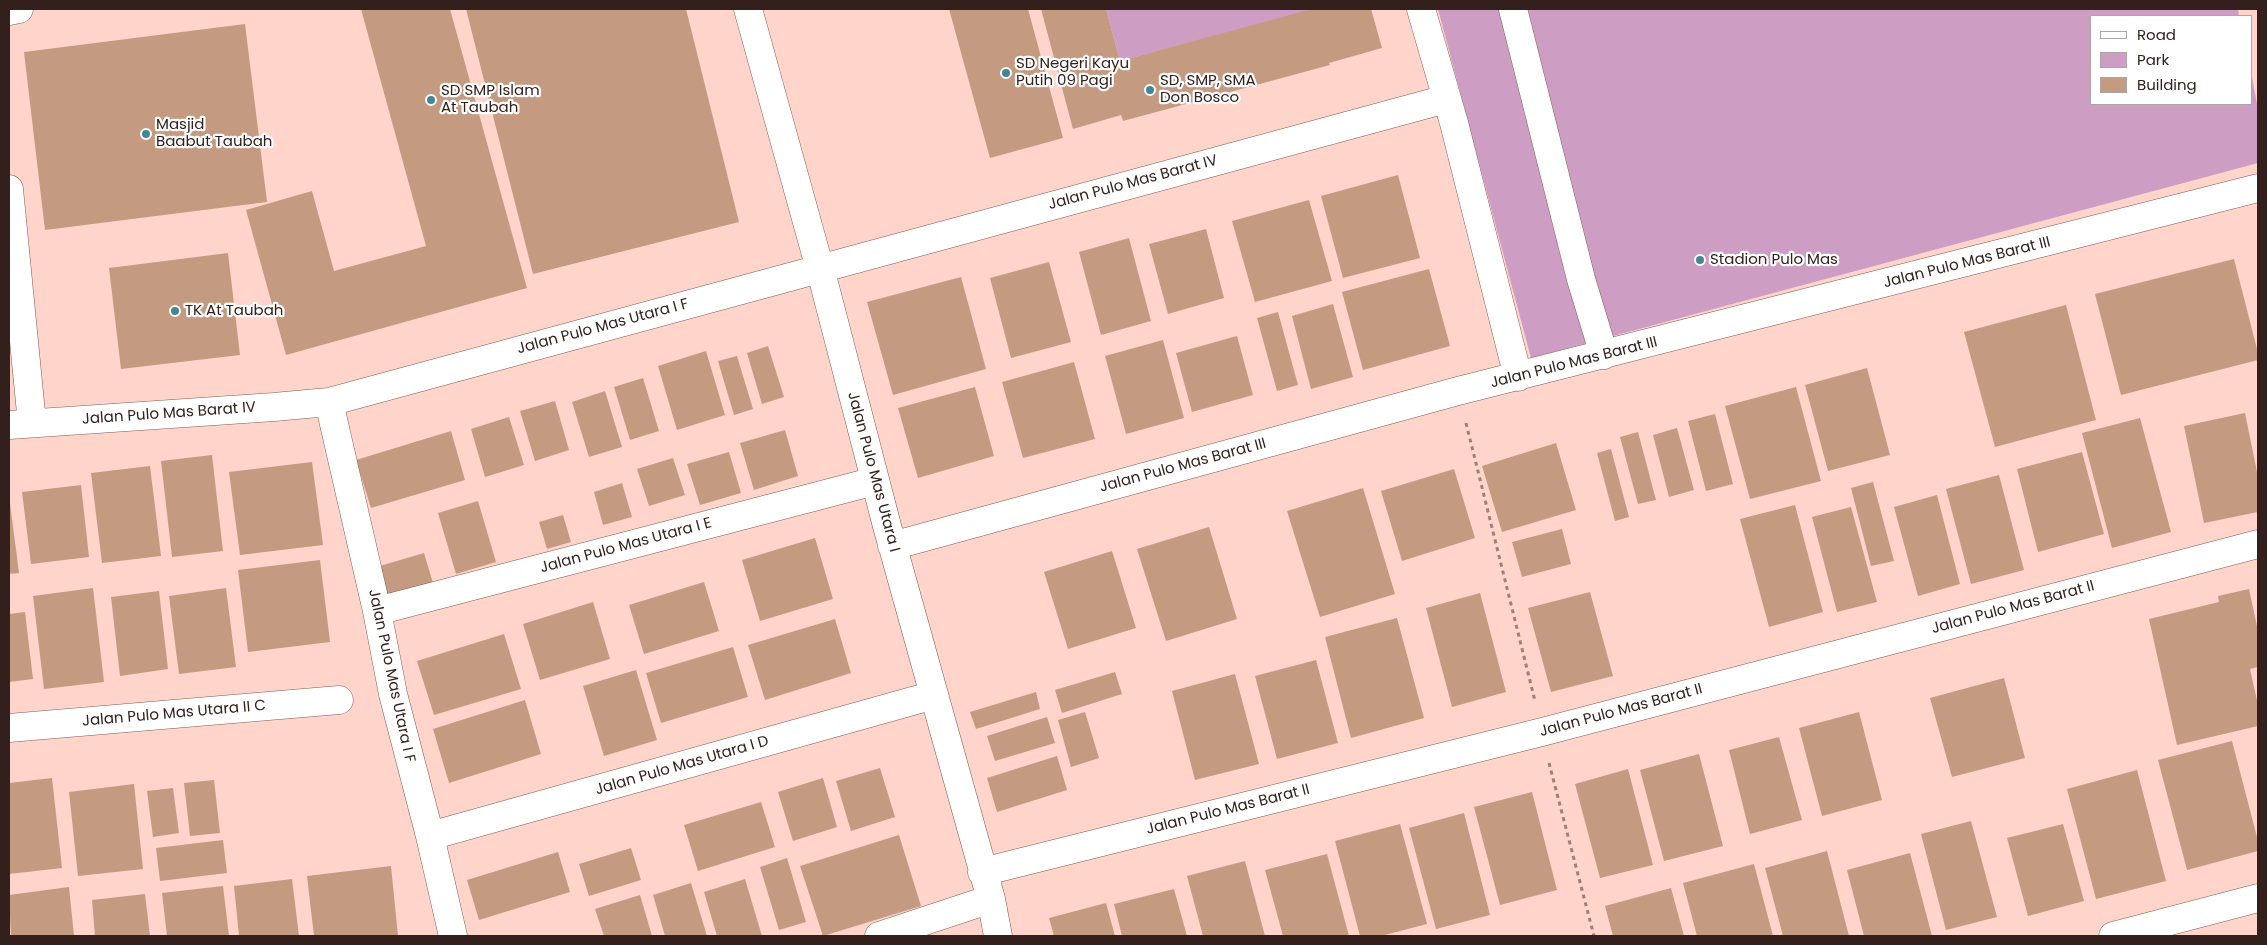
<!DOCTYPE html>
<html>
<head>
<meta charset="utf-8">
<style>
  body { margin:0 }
  #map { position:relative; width:2267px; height:945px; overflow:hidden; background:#fed4cb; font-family:Poppins,sans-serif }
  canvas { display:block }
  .frame { position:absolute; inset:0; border:10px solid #33201c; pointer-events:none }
  .legend { position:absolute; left:2090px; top:15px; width:162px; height:90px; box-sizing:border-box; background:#fff; border:1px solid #ada6a4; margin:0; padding:6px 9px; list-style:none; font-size:15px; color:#33201c }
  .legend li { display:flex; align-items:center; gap:10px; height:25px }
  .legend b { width:25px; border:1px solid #ada6a4 }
</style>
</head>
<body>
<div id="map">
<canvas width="2267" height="945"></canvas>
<div class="frame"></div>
<ul class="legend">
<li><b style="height:6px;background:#fff"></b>Road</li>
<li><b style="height:14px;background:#cd9dc3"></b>Park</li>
<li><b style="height:14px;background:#c49b81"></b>Building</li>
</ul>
</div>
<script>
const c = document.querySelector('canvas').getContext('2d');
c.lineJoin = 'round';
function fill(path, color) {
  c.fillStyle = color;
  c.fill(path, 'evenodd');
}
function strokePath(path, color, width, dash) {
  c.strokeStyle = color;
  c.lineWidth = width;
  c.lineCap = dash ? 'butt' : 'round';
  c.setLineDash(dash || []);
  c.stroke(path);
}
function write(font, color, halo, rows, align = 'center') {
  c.font = font + ' Poppins,sans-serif';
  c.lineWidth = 4.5;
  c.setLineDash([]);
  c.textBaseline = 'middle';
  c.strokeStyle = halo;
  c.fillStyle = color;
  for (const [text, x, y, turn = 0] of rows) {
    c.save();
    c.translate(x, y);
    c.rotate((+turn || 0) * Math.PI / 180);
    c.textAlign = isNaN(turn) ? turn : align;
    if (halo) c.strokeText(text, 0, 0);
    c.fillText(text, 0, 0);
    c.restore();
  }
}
const green = new Path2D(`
  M1106,9H1312L1313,10L1120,61Z
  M1438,9H2238L2239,16H2091V104H2251V72L2258,109V163L1531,358Z`);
const building = new Path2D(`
  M361,9H450L527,288L286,355L246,210L312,191L334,271L426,246Z
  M466,9H686L739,222L533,274Z
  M949,9H1028L1063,138L990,158Z
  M1041,9H1106L1120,61L1312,9H1371L1382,48L1329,63L1330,65L1123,121L1121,115L1073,129Z
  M245,24L267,202L45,230L24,52Z
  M1398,175L1420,258L1343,278L1321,196Z
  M1309,200L1332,281L1255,302L1232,221Z
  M1206,229L1224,298L1168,314L1149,244Z
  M1129,238L1151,321L1101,335L1079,252Z
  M228,253L240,355L121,369L109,268Z
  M2234,259L2258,353V360L2121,395L2095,294Z
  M1049,262L1071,342L1011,358L990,278Z
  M1429,269L1450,346L1363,370L1342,292Z
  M961,277L986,369L893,395L867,302Z
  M1333,304L1353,377L1311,389L1292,316Z
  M2066,305L2096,420L1995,447L1964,332Z
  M1278,312L1298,385L1277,391L1257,318Z
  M1237,336L1253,395L1192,412L1176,353Z
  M1163,340L1184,418L1126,434L1105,356Z
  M768,346L784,397L762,404L747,353Z
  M706,351L725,415L677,430L658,366Z
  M737,356L753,409L734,415L718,361Z
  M1074,362L1095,439L1023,458L1002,382Z
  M1867,368L1890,455L1828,471L1805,385Z
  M643,378L659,431L630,440L614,387Z
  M975,387L994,456L918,478L898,408Z
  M1796,387L1821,481L1750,499L1725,406Z
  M605,391L622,447L589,457L572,402Z
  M555,401L569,450L535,461L520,411Z
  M2245,413L2258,477V512L2204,523L2184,426Z
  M1715,414L1733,484L1706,491L1688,421Z
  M509,417L524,465L485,477L471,429Z
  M2140,418L2171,532L2112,548L2082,433Z
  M1677,428L1694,490L1669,497L1653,435Z
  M785,430L798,476L754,490L740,443Z
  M451,431L465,480L371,508L356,460Z
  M1638,432L1656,500L1638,504L1620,437Z
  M1556,443L1576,510L1502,532L1482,466Z
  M1611,449L1629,517L1615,521L1597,453Z
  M729,452L741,493L700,505L687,464Z
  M2082,452L2104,534L2038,552L2017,469Z
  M212,455L223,551L172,557L161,461Z
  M673,458L685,495L649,506L637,469Z
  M312,462L323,545L240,555L229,472Z
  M150,466L161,556L102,563L91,473Z
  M1454,469L1475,538L1402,561L1381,491Z
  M1999,475L2024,570L1971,584L1946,489Z
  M1873,482L1894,561L1871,566L1851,488Z
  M622,483L632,517L603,525L594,492Z
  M81,485L89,557L31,564L22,492Z
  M1363,488L1395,594L1320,617L1287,511Z
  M9,495L19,573L9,574Z
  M1937,495L1960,584L1918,596L1894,507Z
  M478,501L496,562L456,574L438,513Z
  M1795,505L1823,612L1769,627L1740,519Z
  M1851,507L1877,602L1837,612L1812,517Z
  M563,515L571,542L547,549L539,522Z
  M1209,527L1237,619L1166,641L1137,549Z
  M1562,529L1571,564L1522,577L1512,542Z
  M815,538L833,599L760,621L742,560Z
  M1112,551L1136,628L1068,649L1044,572Z
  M424,553L433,583L383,598L373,568Z
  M320,560L330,642L248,652L238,570Z
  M704,582L719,631L644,654L629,605Z
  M93,588L104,682L44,689L33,596Z
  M226,588L236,667L179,674L169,596Z
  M2249,589L2258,631V667L2250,669L2258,705V726L2177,745L2149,619L2219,602L2218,596Z
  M159,591L168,669L120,676L111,597Z
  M1590,592L1613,676L1551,692L1528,608Z
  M1480,593L1506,692L1452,707L1426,608Z
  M593,602L610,659L540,680L523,624Z
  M25,612L33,679L9,682V614Z
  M1397,618L1424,718L1351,738L1325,637Z
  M835,619L851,673L765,700L748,645Z
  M504,634L521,689L434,715L417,661Z
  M733,647L748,697L661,723L646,673Z
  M1316,660L1338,743L1277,759L1255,676Z
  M636,670L657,740L604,756L583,686Z
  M1115,672L1122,694L1062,713L1055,690Z
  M1235,674L1259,764L1195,780L1172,691Z
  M2004,678L2025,758L1952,777L1930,698Z
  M1036,692L1040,709L976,729L970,712Z
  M525,700L541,754L449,783L433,729Z
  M1085,712L1099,758L1071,767L1058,720Z
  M1859,712L1882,800L1822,816L1799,728Z
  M1047,717L1055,743L995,761L987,736Z
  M1779,737L1802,820L1750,834L1729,750Z
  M2232,741L2258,841V851L2187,870L2158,760Z
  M1699,754L1723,846L1664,861L1640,770Z
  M1057,756L1067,790L997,812L987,778Z
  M880,768L895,817L851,831L836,781Z
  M1628,769L1653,865L1600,878L1575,784Z
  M2137,770L2166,881L2096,899L2067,789Z
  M52,778L62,868L9,874V783Z
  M823,778L837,827L793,841L778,792Z
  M214,780L220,833L190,836L184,783Z
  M134,784L143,869L78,876L69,792Z
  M173,788L179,833L153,837L147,791Z
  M1532,792L1557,890L1500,905L1474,807Z
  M761,802L775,847L698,871L684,825Z
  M1464,813L1490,915L1436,929L1409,828Z
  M1971,821L1997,917L1946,930L1921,834Z
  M1400,824L1427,924L1381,936H1360L1335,841Z
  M2063,824L2084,901L2028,916L2007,838Z
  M899,835L921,906L823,936L800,866Z
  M223,840L227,873L160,881L156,848Z
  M631,848L641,880L589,896L579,864Z
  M1827,851L1849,936H1783L1765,868Z
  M558,852L570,892L479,920L467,880Z
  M1910,853L1932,936H1864L1847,870Z
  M1327,854L1349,936H1283L1265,870Z
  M787,858L806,922L779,930L760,867Z
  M1245,861L1265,936H1203L1187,876Z
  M1754,864L1773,936H1697L1683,883Z
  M391,866L398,936H314L307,876Z
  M292,879L299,936H239L234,886Z
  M745,879L762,936H717L704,892Z
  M691,883L707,936H665L653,895Z
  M223,886L229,936H167L162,893Z
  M69,887L74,936H11L9,895Z
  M1671,888L1684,936H1613L1605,906Z
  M1174,889L1187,936H1122L1114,904Z
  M145,894L150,936H95L92,900Z
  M640,895L652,936H604L595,909Z
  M1106,903L1115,936H1054L1049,918Z`);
const path = new Path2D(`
  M1466,423L1535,701
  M1549,763L1594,936`);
const minor = new Path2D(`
  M748,9L825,287L887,526L991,899L998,936
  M1421,9L1454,123L1518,377
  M1513,9L1581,279L1604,355
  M9,11L19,9
  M9,189L32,423
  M329,402L377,611L393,694L430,836L453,936
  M9,425L274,407L329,402L1446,99
  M892,546L1458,391L2258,188
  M377,611L875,481
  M9,728L339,700
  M430,836L934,695
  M982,872L1542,732L2258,544
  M879,936L991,899
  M2113,936L2258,898`);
const markers = [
  [1006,73,5,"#438795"],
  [1150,90,5,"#438795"],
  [431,100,5,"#438795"],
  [146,134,5,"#438795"],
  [1700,260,5,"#438795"],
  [175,311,5,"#438795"]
];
const poiNames = [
  ["SD Negeri Kayu",1016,64],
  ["Putih 09 Pagi",1016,81],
  ["SD, SMP, SMA",1160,81],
  ["Don Bosco",1160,98],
  ["SD SMP Islam",441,91],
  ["At Taubah",441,108],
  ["Masjid",156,125],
  ["Baabut Taubah",156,142],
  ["Stadion Pulo Mas",1710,260],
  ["TK At Taubah",185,311]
];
const streetNames = [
  ["Jalan Pulo Mas Barat IV",1133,183,-15],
  ["Jalan Pulo Mas Barat III",1967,263,-14],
  ["Jalan Pulo Mas Utara I F",603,327,-15],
  ["Jalan Pulo Mas Barat III",1574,363,-14],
  ["Jalan Pulo Mas Barat IV",169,414,-4],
  ["Jalan Pulo Mas Barat III",1183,466,-15],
  ["Jalan Pulo Mas Utara I",873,472,75],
  ["Jalan Pulo Mas Utara I E",626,546,-15],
  ["Jalan Pulo Mas Barat II",2013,608,-15],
  ["Jalan Pulo Mas Utara I F",391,676,78],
  ["Jalan Pulo Mas Barat II",1621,711,-15],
  ["Jalan Pulo Mas Utara II C",174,714,-5],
  ["Jalan Pulo Mas Utara I D",682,766,-16],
  ["Jalan Pulo Mas Barat II",1228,810,-14]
];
fill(green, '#cd9dc3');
fill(building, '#c49b81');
strokePath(minor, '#85594f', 29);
strokePath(path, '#9f8079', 3, [4, 4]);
strokePath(minor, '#fff', 28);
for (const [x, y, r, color] of markers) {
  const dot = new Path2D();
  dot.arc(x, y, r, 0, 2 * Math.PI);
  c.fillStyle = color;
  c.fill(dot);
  strokePath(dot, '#fff', 2);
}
write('15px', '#33201c', '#fff', poiNames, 'left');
write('15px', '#33201c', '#fff', streetNames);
</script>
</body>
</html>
